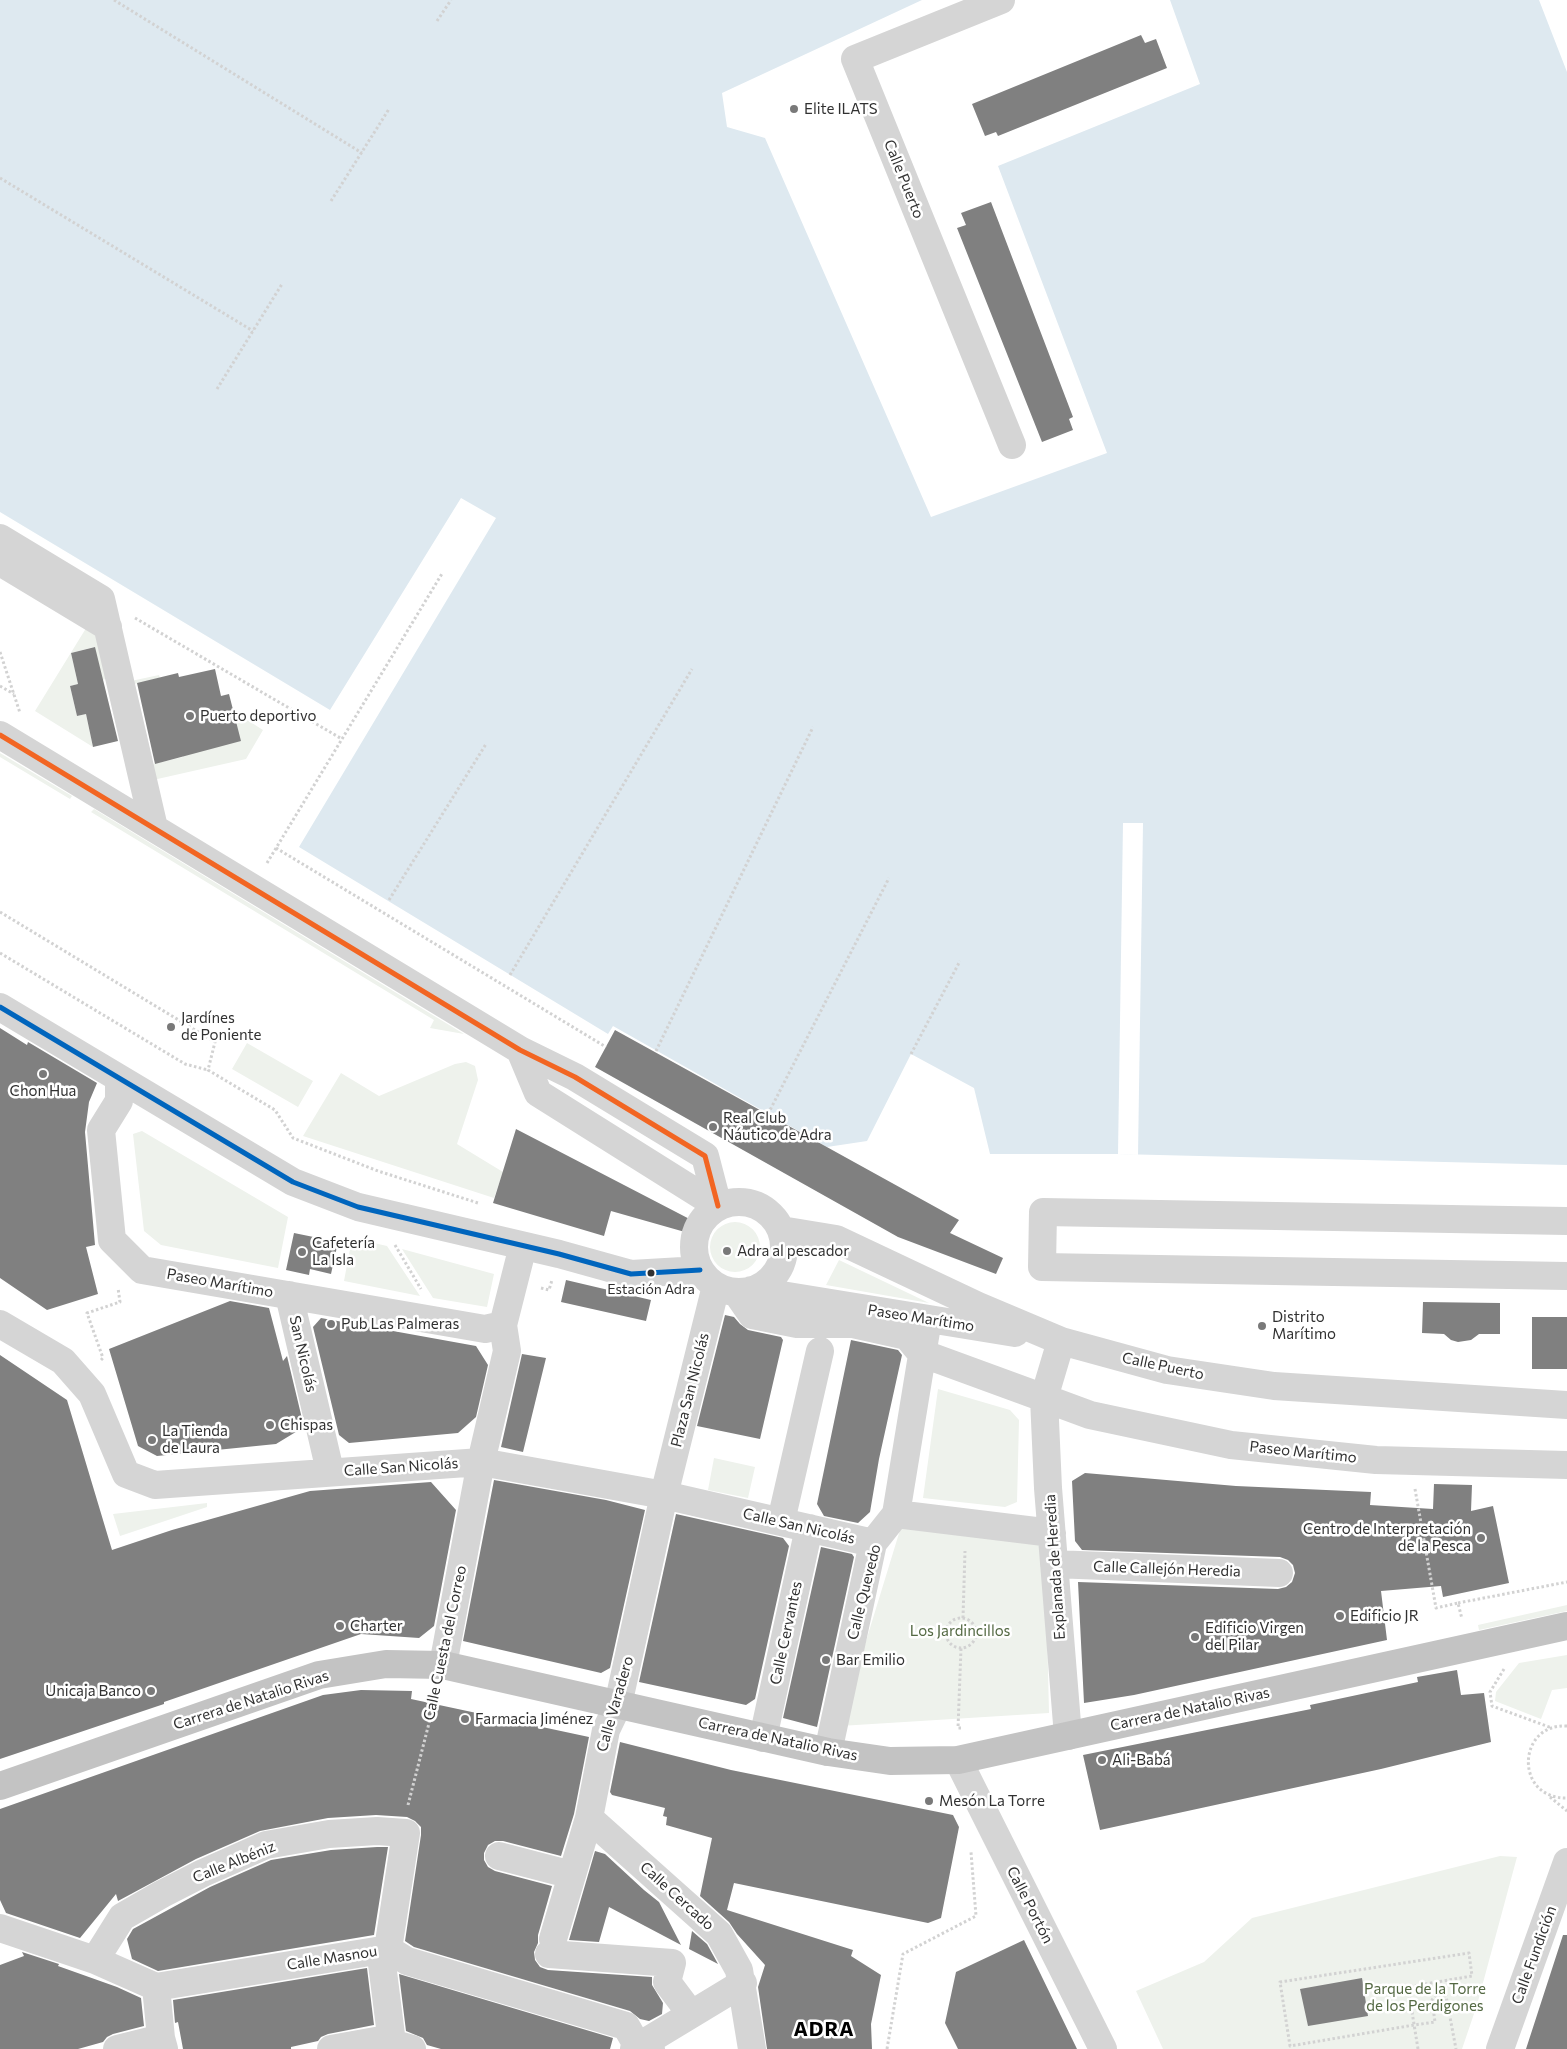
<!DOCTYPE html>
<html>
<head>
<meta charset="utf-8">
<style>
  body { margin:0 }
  canvas { display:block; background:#fff }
</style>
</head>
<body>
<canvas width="1567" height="2049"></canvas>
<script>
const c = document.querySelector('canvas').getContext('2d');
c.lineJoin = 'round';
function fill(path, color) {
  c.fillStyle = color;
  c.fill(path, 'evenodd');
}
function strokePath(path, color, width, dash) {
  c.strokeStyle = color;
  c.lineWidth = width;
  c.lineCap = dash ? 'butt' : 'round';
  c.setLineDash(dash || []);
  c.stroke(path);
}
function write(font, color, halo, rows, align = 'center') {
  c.font = font + ' Commissioner,sans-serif';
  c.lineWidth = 5;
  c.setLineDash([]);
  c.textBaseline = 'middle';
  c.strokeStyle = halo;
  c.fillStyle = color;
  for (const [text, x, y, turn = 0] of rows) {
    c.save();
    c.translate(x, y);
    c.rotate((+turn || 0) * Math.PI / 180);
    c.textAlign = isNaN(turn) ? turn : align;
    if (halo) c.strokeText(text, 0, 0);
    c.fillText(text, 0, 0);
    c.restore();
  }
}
const green = new Path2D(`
  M88,625L99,631L110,678L102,680L94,647L71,653L78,684L70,686L77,716L86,714L93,747L35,711Z
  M159,675L160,678L134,684L153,764L183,757L182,750L235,717L241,716L263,730L246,759L153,780L131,681Z
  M0,753L72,796L70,799L0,757Z
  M94,809L464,1034L430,1028L434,1020L91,812Z
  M247,1043L313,1081L298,1107L232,1069Z
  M466,1062L475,1066L478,1080L457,1144L503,1172L494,1198L303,1136L341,1073L379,1096L455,1064Z
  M142,1131L288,1217L278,1268L161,1245L144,1231L133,1134Z
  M710 1247a25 25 0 1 1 50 0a25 25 0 1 1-50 0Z
  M352,1238L387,1246L420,1296L344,1281Z
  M402,1249L494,1274L487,1307L433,1298Z
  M839,1260L929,1303L826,1285Z
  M938,1389L1010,1410L1019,1420L1017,1502L1005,1507L923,1498Z
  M714,1458L755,1467L748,1498L708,1490Z
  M207,1503V1507L120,1536L113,1514Z
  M905,1524L1045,1541L1049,1713L840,1726L900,1530Z
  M1567,1605V1611L1479,1630L1478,1625Z
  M1567,1655V1688L1552,1690L1541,1719L1495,1701L1496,1692L1519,1663Z
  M1500,1856L1517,1857L1477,2005L1462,2049H1163L1136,1991L1204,1962L1252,1918Z`);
const water = new Path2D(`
  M0,0H922L722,93L727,127L765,138L931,517L1107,453L998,166L1200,84L1170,0H1539L1567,72V1165L1118,1154H990L974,1088L911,1054L867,1141L827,1147L613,1026L608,1034L299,847L496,518L461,498L330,710L0,512Z`);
const pier = new Path2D(`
  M1123,823H1143L1138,1155L1118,1154Z`);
const building = new Path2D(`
  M1141,35L1145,43L1156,39L1167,68L998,136L996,132L985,136L972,104Z
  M991,202L1073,417L1069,419L1073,430L1042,442L957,228L966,225L961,213Z
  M95,647L118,741L93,747L86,714L77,716L70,686L78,684L71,653Z
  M215,669L221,696L229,694L241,741L155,764L137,683L178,673L179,677Z
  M0,1028L27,1045L28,1042L97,1083L89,1102L85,1132L95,1245L86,1247L98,1294L47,1310L0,1278Z
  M615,1030L959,1220L950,1233L1003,1258L996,1274L898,1237L595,1067Z
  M516,1129L703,1226L699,1236L611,1211L604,1236L493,1203Z
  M294,1233L338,1242L331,1274L310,1269L309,1275L286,1270Z
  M566,1280L651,1300L646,1321L561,1302Z
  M230,1301L269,1308L283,1361L287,1356L304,1427L276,1444L157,1456L138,1446L109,1349Z
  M1423,1302L1500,1303V1334H1479L1471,1340L1458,1342L1451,1340L1444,1334L1422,1333Z
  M725,1315L734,1317L740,1324L748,1330L781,1337L783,1340L760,1439L697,1426Z
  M1532,1317H1567V1369H1532Z
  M321,1318L476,1346L488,1365L476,1417L458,1433L349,1443L339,1435L313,1327Z
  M851,1340L898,1350L902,1355L879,1459L870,1512L858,1523L824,1516L817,1504Z
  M522,1354L546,1358L523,1452L501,1447Z
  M0,1355L67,1400L112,1550L172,1530L310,1491L431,1482L456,1510L434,1626L419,1638L361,1634L164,1702V1704L0,1759Z
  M1085,1473L1236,1486L1371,1492L1370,1505L1433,1509L1434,1484L1472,1485L1471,1511L1493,1506L1509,1583L1443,1597L1441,1586L1381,1591L1387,1640L1134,1695L1084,1703L1078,1582L1278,1589L1286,1587L1292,1582L1295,1573L1293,1565L1288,1560L1280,1557L1082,1550L1075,1541L1072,1481Z
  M494,1480L606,1500L645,1510L610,1668L601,1673L463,1641Z
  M676,1514L783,1538L789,1546L755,1699L746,1705L639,1682Z
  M821,1547L852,1554L854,1557L817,1727L783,1718Z
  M1457,1670L1461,1695L1484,1693L1491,1742L1381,1769L1100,1830L1083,1755L1311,1709L1310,1705L1418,1682L1417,1677Z
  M361,1690L412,1691L411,1699L589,1737L574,1814L561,1856L503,1841H495L488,1845L484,1853V1860L488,1867L495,1871L552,1886L538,1935V1943L534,1952L535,1960L540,1967L548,1970L652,1977V1985L663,2003L662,2014L649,2021L640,2019L630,2011L414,1947L405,1941L421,1835V1827L415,1821L407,1817L376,1815L328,1818L260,1831L196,1859L118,1901L116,1894L80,1938L6,1913L0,1900V1809L323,1695Z
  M620,1742L731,1770L953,1815L959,1827L941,1918L928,1923L734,1883L727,1910L853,1950L851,1956L881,1975L871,2024L872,2049H767L758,1987L765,1965L737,1934L729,1922L700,1896L712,1838L666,1825L667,1817L663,1816L665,1808L612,1795L610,1792Z
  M377,1847H388L374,1935L158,1971L132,1959L127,1939L133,1929L210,1887L271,1860L331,1850Z
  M595,1851L605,1854L644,1890L659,1902L681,1945L609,1907L599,1942L569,1940Z
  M692,1931L707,1944L718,1964L689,1949Z
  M1563,1935H1567V2049H1526Z
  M1024,1940L1077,2049H958L945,2023L956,1972Z
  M22,1952L59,1964L58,1966L117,1987L141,1998L144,2026L113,2034L107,2037L103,2042L78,2049H0V1965L24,1956Z
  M367,1968L374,2025L328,2034L321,2037L318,2041L291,2047V2049H183L178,2022L175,2023L173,2000Z
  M399,1974L613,2038L610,2049H441L427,2045L423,2038L406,2031Z
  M1362,1978L1368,2016L1308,2026L1300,1989Z`);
const path = new Path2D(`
  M114,0L362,153
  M437,21L451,0
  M0,178L253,331
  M331,201L389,109
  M217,389L282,284
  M135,618L342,739
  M0,652L20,713
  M0,686L14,694
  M276,848L606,1047
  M267,863L443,572
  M389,900L486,744
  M0,912L215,1042L208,1070L275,1110L293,1138L378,1171L478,1203
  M0,953L185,1064L208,1070
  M510,975L692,669
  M656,1051L813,727
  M911,1054L960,961
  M768,1114L889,878
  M395,1245L421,1289
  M541,1288L549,1290L552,1280
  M101,1360L103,1358L87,1313L120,1302L118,1288
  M1415,1489L1436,1608L1458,1603L1462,1619
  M1458,1603L1567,1582
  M963,1618L965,1551
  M946 1633a15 15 0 1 1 30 0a15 15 0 1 1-30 0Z
  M1504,1669L1490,1692L1492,1706L1552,1728
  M1567,1726C1517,1723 1514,1799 1567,1798
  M961,1728H958L961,1648
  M1550,1797L1567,1811
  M408,1805L437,1692
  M887,2049L903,1954L976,1916L971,1852
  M1418,2049L1408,1987L1472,1976L1469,1953L1280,1982L1290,2046L1414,2025L1435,2022L1432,2000C1436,1994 1440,1994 1446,1996L1456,2049`);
const minor = new Path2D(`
  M1001,0L855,59L1012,445
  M0,538L101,599L154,828
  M0,562L108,627
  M0,735L520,1050L575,1077L705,1156L718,1206
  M0,1007L293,1182L358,1207L559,1254L631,1274L700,1270
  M520,1050L538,1093L718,1206
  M119,1079V1101L101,1130L112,1240L142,1270L485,1329L503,1325
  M694 1247a45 45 0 1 1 90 0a45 45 0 1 1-90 0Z
  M1567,1221L1043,1212L1042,1267L1567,1276
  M781,1230L836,1239L978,1306L1061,1341L1167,1370L1274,1386L1567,1405
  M751,1290L1015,1333
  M736,1292L752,1315L797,1324H853L907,1336L921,1353L1044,1398L1048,1488L1068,1736
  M289,1295L330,1471
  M0,1324L63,1361L92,1394L126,1474L155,1485L481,1462L664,1495L873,1543
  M1061,1341L1044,1398L1090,1415L1231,1445L1376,1460L1567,1465
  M896,1514L1052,1533
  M781,1521L820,1351
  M1054,1564L1279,1573
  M443,1665L481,1462L507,1351L503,1325L523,1246
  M763,1738L809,1528
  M828,1752L873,1543L896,1514L928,1319
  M958,1760L1103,2049
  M589,1818L719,1934L739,1970L752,2049
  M499,1856L572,1875
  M0,1928L95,1960L156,1987L388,1949L407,1961L626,2026L638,2047L651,2049
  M553,1939L589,1818L606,1730L618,1705L664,1495L716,1286
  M549,1954L672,1963L667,1982L691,2014
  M95,1960L122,1917L162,1894L203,1873L266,1845L329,1834L377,1831L406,1833L388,1949L382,1964L392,2043
  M156,1987L161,2038L164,2049
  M117,2049L161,2038
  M331,2049L381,2040L412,2049
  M634,2049L743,1983
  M1500,2049L1567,1862`);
const highway = new Path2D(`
  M0,1786L319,1675L386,1664L443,1665L828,1752L890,1761L958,1760L1567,1626`);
const bus1 = new Path2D(`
  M0,735L520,1050L575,1077L705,1156L718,1206`);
const bus2 = new Path2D(`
  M0,1007L293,1182L358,1207L559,1254L631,1274L700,1270`);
const markers = [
  [794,109,5,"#797979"],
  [190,716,5,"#797979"],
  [171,1027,5,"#797979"],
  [43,1074,5,"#797979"],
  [713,1127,5,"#797979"],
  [727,1251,5,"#797979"],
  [302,1252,5,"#797979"],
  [651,1273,4.5,"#313131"],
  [331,1324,5,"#797979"],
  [1262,1326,5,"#797979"],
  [270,1425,5,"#797979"],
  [152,1440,5,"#797979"],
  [1481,1538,5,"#797979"],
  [1340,1616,5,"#797979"],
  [340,1626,5,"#797979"],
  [1195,1637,5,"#797979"],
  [826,1660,5,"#797979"],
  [151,1691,5,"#797979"],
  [465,1719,5,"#797979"],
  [1102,1760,5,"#797979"],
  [929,1801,5,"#797979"]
];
const busNames = [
  ["Estación Adra",651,1289]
];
const poiNames = [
  ["Elite ILATS",804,109],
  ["Puerto deportivo",200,716],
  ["Jardínes",181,1018],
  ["de Poniente",181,1035],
  ["Chon Hua",43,1091,"center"],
  ["Real Club",723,1118],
  ["Náutico de Adra",723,1135],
  ["Cafetería",312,1243],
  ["La Isla",312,1260],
  ["Adra al pescador",737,1251],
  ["Distrito",1272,1317],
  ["Marítimo",1272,1334],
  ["Pub Las Palmeras",341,1324],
  ["Chispas",280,1425],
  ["La Tienda",162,1431],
  ["de Laura",162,1448],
  ["Centro de Interpretación",1471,1529,"right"],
  ["de la Pesca",1471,1546,"right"],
  ["Edificio JR",1350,1616],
  ["Charter",350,1626],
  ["Edificio Virgen",1205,1628],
  ["del Pilar",1205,1645],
  ["Bar Emilio",836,1660],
  ["Unicaja Banco",141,1691,"right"],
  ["Farmacia Jiménez",475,1719],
  ["Ali-Babá",1112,1760],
  ["Mesón La Torre",939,1801]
];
const streetNames = [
  ["Calle Puerto",904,179,68],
  ["Paseo Marítimo",220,1283,10],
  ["Paseo Marítimo",921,1318,9],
  ["San Nicolás",303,1354,77],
  ["Calle Puerto",1163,1366,12],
  ["Plaza San Nicolás",690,1390,-76],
  ["Paseo Marítimo",1303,1452,6],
  ["Calle San Nicolás",401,1467,-4],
  ["Calle San Nicolás",799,1526,13],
  ["Explanada de Heredia",1055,1567,-94],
  ["Calle Callejón Heredia",1167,1569,2],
  ["Calle Quevedo",864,1592,-76],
  ["Calle Cervantes",786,1633,-78],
  ["Calle Cuesta del Correo",445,1643,-78],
  ["Carrera de Natalio Rivas",251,1700,-18],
  ["Calle Varadero",615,1704,-74],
  ["Carrera de Natalio Rivas",1190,1709,-12],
  ["Carrera de Natalio Rivas",778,1739,12],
  ["Calle Albéniz",234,1862,-22],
  ["Calle Cercado",677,1896,42],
  ["Calle Portón",1030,1905,63],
  ["Calle Fundición",1534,1955,-70],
  ["Calle Masnou",332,1958,-9]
];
const parkNames = [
  ["Los Jardincillos",960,1631],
  ["Parque de la Torre",1425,1989],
  ["de los Perdigones",1425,2006]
];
const districtNames = [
  ["ADRA",824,2029]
];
fill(green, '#eef2ec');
fill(water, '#dee9f0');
fill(pier, '#fff');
fill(building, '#808080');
strokePath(path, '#d2d2d2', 3, [2.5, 2.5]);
strokePath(minor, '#d5d5d5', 28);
strokePath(highway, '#c3c3c3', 28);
strokePath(bus1, '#f26522', 5);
strokePath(bus2, '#0065bd', 5);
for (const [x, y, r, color] of markers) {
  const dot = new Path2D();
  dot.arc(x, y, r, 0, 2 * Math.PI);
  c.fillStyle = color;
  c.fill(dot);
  strokePath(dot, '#fff', 2);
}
write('14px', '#313131', '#fff', busNames);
write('15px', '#313131', '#fff', poiNames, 'left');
write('15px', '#313131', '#fff', streetNames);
write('15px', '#546943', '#fff', parkNames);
c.letterSpacing = '1px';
write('bold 20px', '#000', '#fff', districtNames);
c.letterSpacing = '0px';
</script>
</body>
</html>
